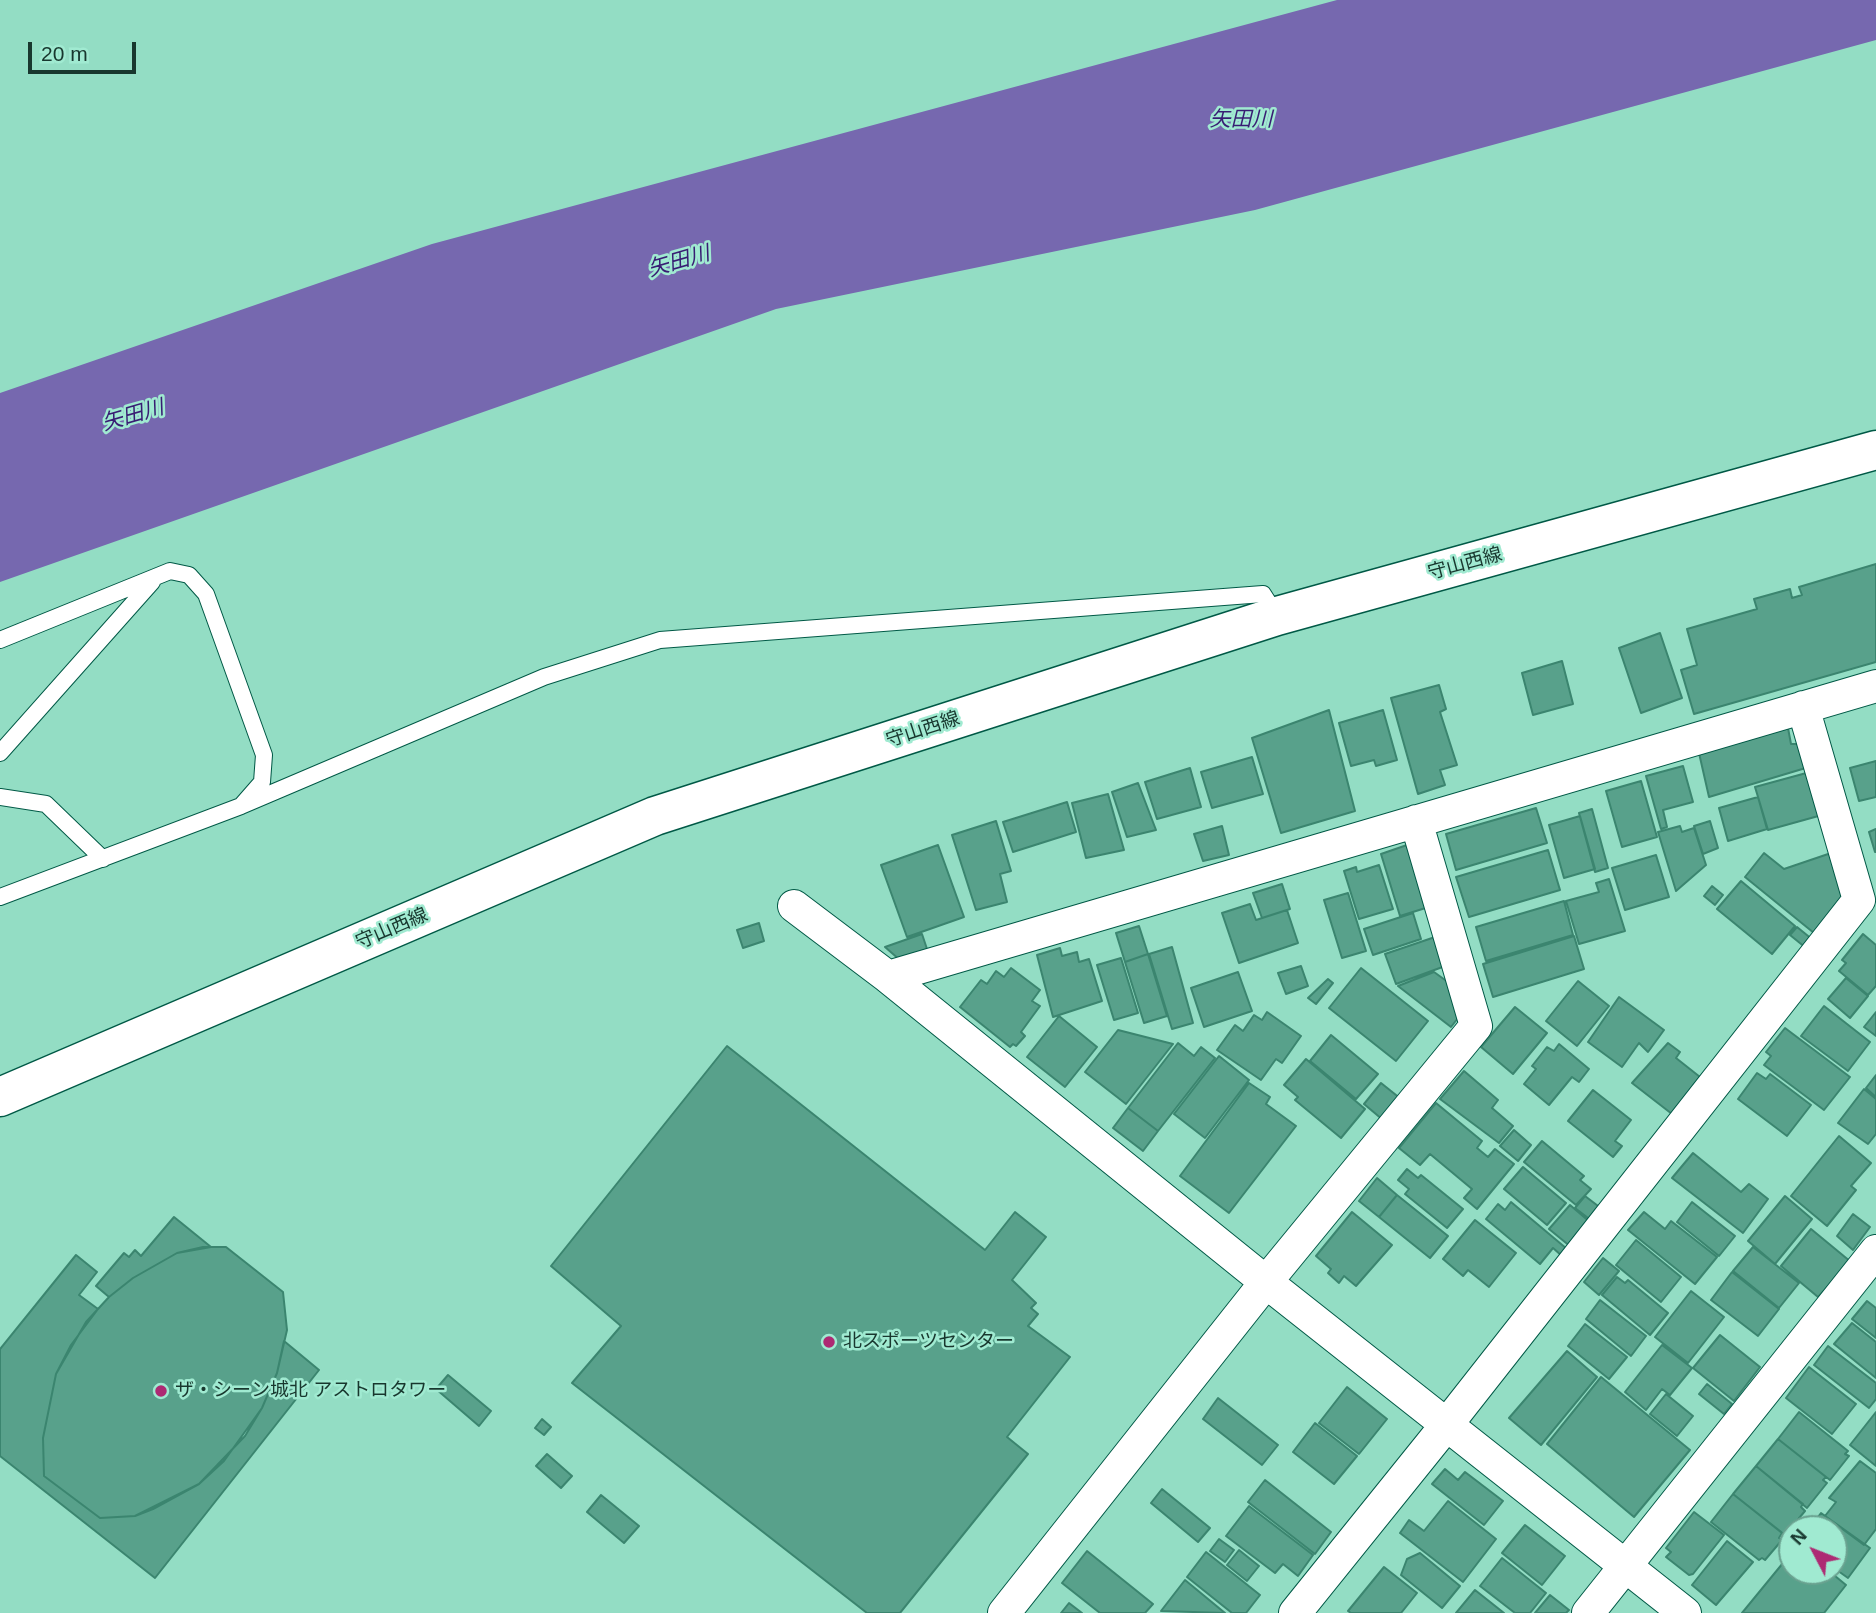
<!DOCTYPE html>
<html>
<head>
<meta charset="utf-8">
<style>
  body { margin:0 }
  #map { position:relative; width:1876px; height:1613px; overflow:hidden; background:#93ddc4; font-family:Helvetica,sans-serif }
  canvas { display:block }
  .north { position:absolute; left:1778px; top:1515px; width:70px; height:70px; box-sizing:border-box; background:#a0ead1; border:2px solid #6aa290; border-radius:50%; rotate:312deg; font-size:19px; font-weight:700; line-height:28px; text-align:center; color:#18372e }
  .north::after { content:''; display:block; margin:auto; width:24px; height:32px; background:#ad2a73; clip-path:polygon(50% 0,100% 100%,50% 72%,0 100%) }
  .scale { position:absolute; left:28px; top:42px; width:108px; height:32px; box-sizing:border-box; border:4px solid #18372e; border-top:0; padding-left:9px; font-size:21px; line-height:24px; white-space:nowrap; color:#18372e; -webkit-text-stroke:5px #a0ead1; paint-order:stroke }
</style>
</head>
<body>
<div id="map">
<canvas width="1876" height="1613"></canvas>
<div class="north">N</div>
<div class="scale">20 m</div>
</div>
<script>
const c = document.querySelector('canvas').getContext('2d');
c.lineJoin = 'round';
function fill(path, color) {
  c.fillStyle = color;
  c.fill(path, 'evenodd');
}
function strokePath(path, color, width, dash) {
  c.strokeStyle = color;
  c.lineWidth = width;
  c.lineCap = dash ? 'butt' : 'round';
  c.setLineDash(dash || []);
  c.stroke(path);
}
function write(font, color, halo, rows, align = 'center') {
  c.font = font + ' Helvetica,"Noto Sans JP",sans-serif';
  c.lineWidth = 5;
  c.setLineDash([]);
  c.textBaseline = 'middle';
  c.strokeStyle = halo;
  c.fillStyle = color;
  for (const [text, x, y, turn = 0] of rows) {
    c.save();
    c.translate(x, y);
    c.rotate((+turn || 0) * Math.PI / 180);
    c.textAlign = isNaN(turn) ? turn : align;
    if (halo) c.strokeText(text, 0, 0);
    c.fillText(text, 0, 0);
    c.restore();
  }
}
const water = new Path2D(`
  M1337,0H1876V40L1255,210L776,309L0,582V393L432,244Z`);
const building = new Path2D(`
  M1876,564V662L1694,714L1681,670L1697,665L1687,629L1757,609L1754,599L1790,589L1792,598L1802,595L1799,587Z
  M1660,633L1682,698L1641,713L1619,648Z
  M1562,661L1573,704L1533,715L1522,673Z
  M1439,685L1446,709L1440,712L1457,765L1440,770L1445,785L1418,794L1391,698Z
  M1329,710L1355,811L1281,833L1252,738Z
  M1383,710L1397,760L1376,766L1374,760L1351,766L1339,723Z
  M1788,728L1791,744H1802L1809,767L1709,797L1699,753Z
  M1252,757L1263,794L1212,808L1201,772Z
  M1876,761V797L1859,801L1850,768Z
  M1683,766L1693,802L1663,810L1667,827L1661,829L1646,776Z
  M1190,768L1201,807L1157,819L1145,782Z
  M1810,772L1822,815L1768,830L1755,787Z
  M1641,781L1657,837L1622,847L1606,791Z
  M1138,783L1156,830L1127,837L1112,792Z
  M1108,794L1124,850L1086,858L1072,803Z
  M1758,797L1767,829L1728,841L1719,808Z
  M1067,802L1076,832L1013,852L1003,822Z
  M1536,808L1547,843L1456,870L1446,834Z
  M1592,809L1608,868L1595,872L1579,813Z
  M1580,816L1595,869L1564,878L1549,825Z
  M996,821L1011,871L1000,874L1007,902L976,910L952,835Z
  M1710,821L1718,848L1703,854L1694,826Z
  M1222,826L1229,855L1203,861L1194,834Z
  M1680,826L1682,832L1694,828L1706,865L1676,891L1658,832Z
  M1876,829V852H1875L1869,832Z
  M938,845L964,917L907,937L881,865Z
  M1407,845L1432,906L1400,916L1381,854Z
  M1548,850L1560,890L1469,917L1456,877Z
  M1837,851L1849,890L1814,933L1745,877L1764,853L1784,869Z
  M1656,855L1669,897L1625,910L1612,868Z
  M1379,865L1393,909L1359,919L1344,871L1356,867L1357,872Z
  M1609,879L1625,931L1579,944L1566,901L1599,892L1596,883Z
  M1741,881L1795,926L1772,954L1717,909Z
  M1282,884L1290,909L1262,918L1253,893Z
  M1712,886L1723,895L1715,905L1704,896Z
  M1348,893L1366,951L1342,958L1324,900Z
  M1564,901L1573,935L1486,961L1476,927Z
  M1250,904L1256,920L1287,910L1298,943L1239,963L1222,913Z
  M1413,913L1421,939L1373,955L1364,929Z
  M759,923L764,941L743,948L737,930Z
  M1139,926L1148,954L1125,962L1116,933Z
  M1797,927L1813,940L1806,948L1790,935Z
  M922,934L928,952L901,961L885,947Z
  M1863,934L1876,945V986L1868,995L1839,971L1846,963L1842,960Z
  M1438,936L1448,965L1396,984L1385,954Z
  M1574,936L1584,969L1493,997L1483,964Z
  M1172,947L1193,1023L1172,1029L1149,954Z
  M1060,948L1062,956L1077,952L1079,962L1089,959L1102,1001L1053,1017L1037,955Z
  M1148,954L1167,1016L1144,1023L1125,962Z
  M1121,958L1138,1013L1114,1020L1097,965Z
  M1301,966L1308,986L1286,994L1278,973Z
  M1011,968L1040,990L1032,1001L1040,1006L1021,1032L1025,1036L1016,1046L1013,1044L1010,1047L960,1007L981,980L987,984L996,971L1004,977Z
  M1361,968L1428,1021L1396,1061L1329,1008Z
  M1238,972L1252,1011L1204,1027L1191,988Z
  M1434,972L1459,990L1458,1018L1451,1027L1398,986Z
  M1846,978L1868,996L1850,1018L1828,999Z
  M1328,979L1333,983L1316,1004L1308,998Z
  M1578,981L1609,1006L1577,1046L1546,1021Z
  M1619,997L1664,1030L1648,1052L1639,1043L1622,1067L1588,1042Z
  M1824,1006L1870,1042L1848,1071L1801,1036Z
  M1515,1007L1547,1033L1513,1074L1481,1047Z
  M1267,1012L1301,1036L1282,1063L1276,1059L1261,1080L1217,1050L1235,1025L1243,1031L1254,1015L1262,1020Z
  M1876,1012V1036L1864,1027Z
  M1059,1016L1097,1047L1065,1087L1027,1057Z
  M1785,1028L1850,1077L1824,1110L1764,1065L1771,1056L1766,1052Z
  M1118,1030L1173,1044L1126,1104L1085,1072Z
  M1331,1035L1378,1074L1356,1099L1310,1061Z
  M1178,1043L1194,1056L1201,1047L1215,1058L1158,1131L1128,1108Z
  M1668,1043L1680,1052L1676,1058L1700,1077L1672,1114L1632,1083Z
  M1559,1044L1589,1069L1579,1082L1572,1077L1549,1105L1524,1084L1536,1069L1532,1066L1547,1047L1554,1051Z
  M727,1046L985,1250L1015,1212L1046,1237L1012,1280L1036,1303L1031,1308L1038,1314L1028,1326L1070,1357L1007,1437L1028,1454L900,1613H867L572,1383L621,1326L551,1266Z
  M1219,1056L1249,1080L1205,1138L1174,1114Z
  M1306,1059L1365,1109L1341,1138L1295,1100L1298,1097L1284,1085Z
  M1464,1071L1498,1100L1492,1108L1513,1126L1499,1143L1440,1099Z
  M1757,1073L1766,1079L1770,1074L1811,1105L1787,1136L1738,1099Z
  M1876,1075V1097L1866,1088Z
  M1249,1083L1270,1097L1266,1104L1296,1126L1229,1213L1180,1176Z
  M1381,1083L1401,1099L1383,1120L1364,1104Z
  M1864,1089L1876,1099V1134L1868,1144L1838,1123Z
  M1593,1090L1631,1120L1615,1141L1622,1146L1613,1157L1568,1121Z
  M1436,1103L1482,1141L1477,1148L1488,1157L1495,1149L1514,1164L1477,1209L1464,1198L1472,1189L1430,1154L1420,1165L1399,1148Z
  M1128,1108L1158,1131L1143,1151L1113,1128Z
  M1514,1130L1531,1145L1518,1161L1500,1146Z
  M1839,1136L1871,1163L1851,1186L1856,1190L1827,1226L1791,1196Z
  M1542,1141L1584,1176L1580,1180L1591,1189L1576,1205L1524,1162Z
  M1693,1153L1741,1192L1749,1184L1768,1199L1743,1233L1672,1178Z
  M1523,1167L1566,1203L1547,1225L1504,1189Z
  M1407,1169L1418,1178L1421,1175L1463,1209L1447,1228L1405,1194L1409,1189L1398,1180Z
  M1377,1178L1397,1195L1379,1217L1359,1201Z
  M1397,1195L1448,1236L1430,1258L1379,1217Z
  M1585,1196L1602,1209L1592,1221L1575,1208Z
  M1785,1196L1812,1219L1775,1264L1748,1241Z
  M1511,1202L1567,1249L1562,1256L1553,1248L1540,1264L1486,1219L1498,1204L1505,1210Z
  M1692,1202L1735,1236L1719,1256L1677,1222Z
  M1570,1205L1591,1223L1571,1247L1549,1229Z
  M1352,1212L1392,1245L1356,1286L1344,1276L1339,1283L1328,1273L1331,1269L1316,1256Z
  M1644,1212L1665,1229L1671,1221L1717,1257L1695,1284L1628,1230Z
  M1853,1214L1870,1227L1853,1250L1837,1236Z
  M174,1217L211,1247L177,1253L133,1278L109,1297L96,1286L124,1253L129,1257L135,1250L141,1256Z
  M1475,1220L1516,1253L1489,1287L1468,1270L1463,1276L1443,1259Z
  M1811,1229L1851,1262L1818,1297L1781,1266Z
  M1636,1240L1681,1277L1661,1302L1616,1265Z
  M203,1247H226L283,1292L287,1330L277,1373L262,1408L245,1436L199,1484L135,1516L100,1518L44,1476L43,1438L56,1374L86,1322L109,1297L133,1278L177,1253Z
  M1753,1247L1799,1283L1779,1308L1733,1271Z
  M76,1255L97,1272L79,1295L98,1309L71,1345L56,1374L43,1438L44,1476L100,1518L135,1516L153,1509L199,1484L224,1461L262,1408L277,1373L284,1341L319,1370L155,1578L0,1456V1349Z
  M1603,1258L1619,1271L1599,1295L1584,1282Z
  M1732,1272L1779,1309L1758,1336L1711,1300Z
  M1617,1277L1625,1283L1628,1280L1668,1313L1650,1335L1602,1295Z
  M1691,1291L1724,1317L1688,1363L1655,1337Z
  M1600,1300L1646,1336L1631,1356L1586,1319Z
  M1867,1301L1876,1308V1338L1852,1319Z
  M1852,1323L1876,1342V1378L1834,1344Z
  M1585,1324L1627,1357L1609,1379L1568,1346Z
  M1720,1335L1760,1367L1734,1401L1693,1368Z
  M1662,1345L1692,1368L1670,1395L1662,1389L1646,1410L1625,1392Z
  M1828,1346L1876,1383V1399L1869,1408L1814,1365Z
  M1567,1351L1597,1377L1541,1445L1509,1418Z
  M1809,1367L1856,1404L1832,1434L1786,1398Z
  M448,1375L491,1411L479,1426L436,1389Z
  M1601,1377L1690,1450L1634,1517L1547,1444Z
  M1707,1384L1732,1404L1724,1414L1699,1394Z
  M1347,1387L1387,1419L1359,1454L1319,1423Z
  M1666,1394L1693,1416L1677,1436L1650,1414Z
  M1218,1398L1278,1445L1262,1465L1203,1419Z
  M1799,1412L1848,1451L1845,1454L1849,1456L1830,1480L1778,1439Z
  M1876,1412V1466L1850,1445Z
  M542,1419L551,1427L544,1435L535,1428Z
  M1315,1423L1357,1456L1334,1484L1293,1452Z
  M1778,1439L1826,1477L1823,1480L1827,1483L1807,1508L1756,1466Z
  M547,1454L572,1476L561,1488L536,1466Z
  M1860,1461L1876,1473V1529L1864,1545L1825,1516L1836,1502L1829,1498Z
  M1756,1466L1803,1504L1801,1507L1805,1511L1785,1535L1733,1494Z
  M1445,1469L1458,1480L1465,1472L1503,1501L1484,1525L1432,1484Z
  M1265,1480L1331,1532L1315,1554L1248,1502Z
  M1162,1489L1210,1528L1198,1542L1151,1503Z
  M1733,1494L1782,1533L1779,1538L1782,1540L1765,1560L1762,1558L1759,1560L1711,1522Z
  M601,1495L639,1526L624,1543L587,1512Z
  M1448,1501L1496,1539L1463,1582L1400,1533L1409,1520L1424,1531Z
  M1249,1506L1313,1555L1298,1576L1283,1564L1275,1573L1226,1536Z
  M1694,1512L1724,1535L1693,1574L1689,1575L1666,1557L1671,1552L1666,1548Z
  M1821,1513L1870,1548L1848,1578L1834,1568V1529H1809Z
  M1525,1525L1565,1556L1542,1585L1502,1553Z
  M1219,1539L1234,1550L1225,1562L1210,1551Z
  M1727,1541L1753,1562L1716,1605L1692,1585Z
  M1239,1550L1259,1566L1247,1581L1227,1565Z
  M1087,1551L1153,1604L1145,1613H1100L1062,1583Z
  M1206,1552L1260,1595L1246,1613H1232L1187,1577Z
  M1792,1552V1571H1829L1846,1585L1824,1613H1742Z
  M1420,1553L1460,1586L1442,1608L1401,1575L1407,1559Z
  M1502,1558L1546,1593L1530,1613H1515L1480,1586Z
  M1384,1567L1417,1593L1401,1613H1351L1348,1611Z
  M1185,1580L1225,1613L1161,1611Z
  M1475,1590L1504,1613H1456Z
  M1550,1595L1569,1610L1566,1613H1535Z
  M1069,1603L1082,1613H1061Z`);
const lane = new Path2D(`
  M0,640L170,571L189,575L206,594L264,755L262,782L241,806L0,897
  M0,753L152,582
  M0,797L46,804L103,859
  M241,806L544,677L660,640L1263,594L1277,616`);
const street = new Path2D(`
  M794,906L888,977L1266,1282L1685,1613
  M888,977L1876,686
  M1004,1613L1266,1282L1476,1026L1416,821
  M1295,1613L1448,1423L1859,900L1803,707
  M1588,1613L1876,1251`);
const secondary = new Path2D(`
  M0,1097L655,816L1277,616L1876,450`);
const markers = [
  [829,1342,7,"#ad2a73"],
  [161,1391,7,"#ad2a73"]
];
const streetNames = [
  ["守山西線",1465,564,-15],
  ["守山西線",923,730,-18],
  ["守山西線",392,929,-23]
];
const poiNames = [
  ["北スポーツセンター",843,1342],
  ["ザ・シーン城北 アストロタワー",175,1391]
];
const waterNames = [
  ["矢田川",1241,120],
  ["矢田川",679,262,-16],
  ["矢田川",133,416,-16]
];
fill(water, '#7668af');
fill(building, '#58a18b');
strokePath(building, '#3b856f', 2);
strokePath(lane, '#005946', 18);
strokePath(street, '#005946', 34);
strokePath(secondary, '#005946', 41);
strokePath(lane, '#fff', 16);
strokePath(street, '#fff', 32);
strokePath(secondary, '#fff', 38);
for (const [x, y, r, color] of markers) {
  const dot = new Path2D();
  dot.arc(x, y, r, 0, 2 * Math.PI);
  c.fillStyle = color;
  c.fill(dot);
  strokePath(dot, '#a0ead1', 2.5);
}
write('19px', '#18372e', '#a0ead1', streetNames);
write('19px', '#18372e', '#a0ead1', poiNames, 'left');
write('italic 21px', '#381d73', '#a0ead1', waterNames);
</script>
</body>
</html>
